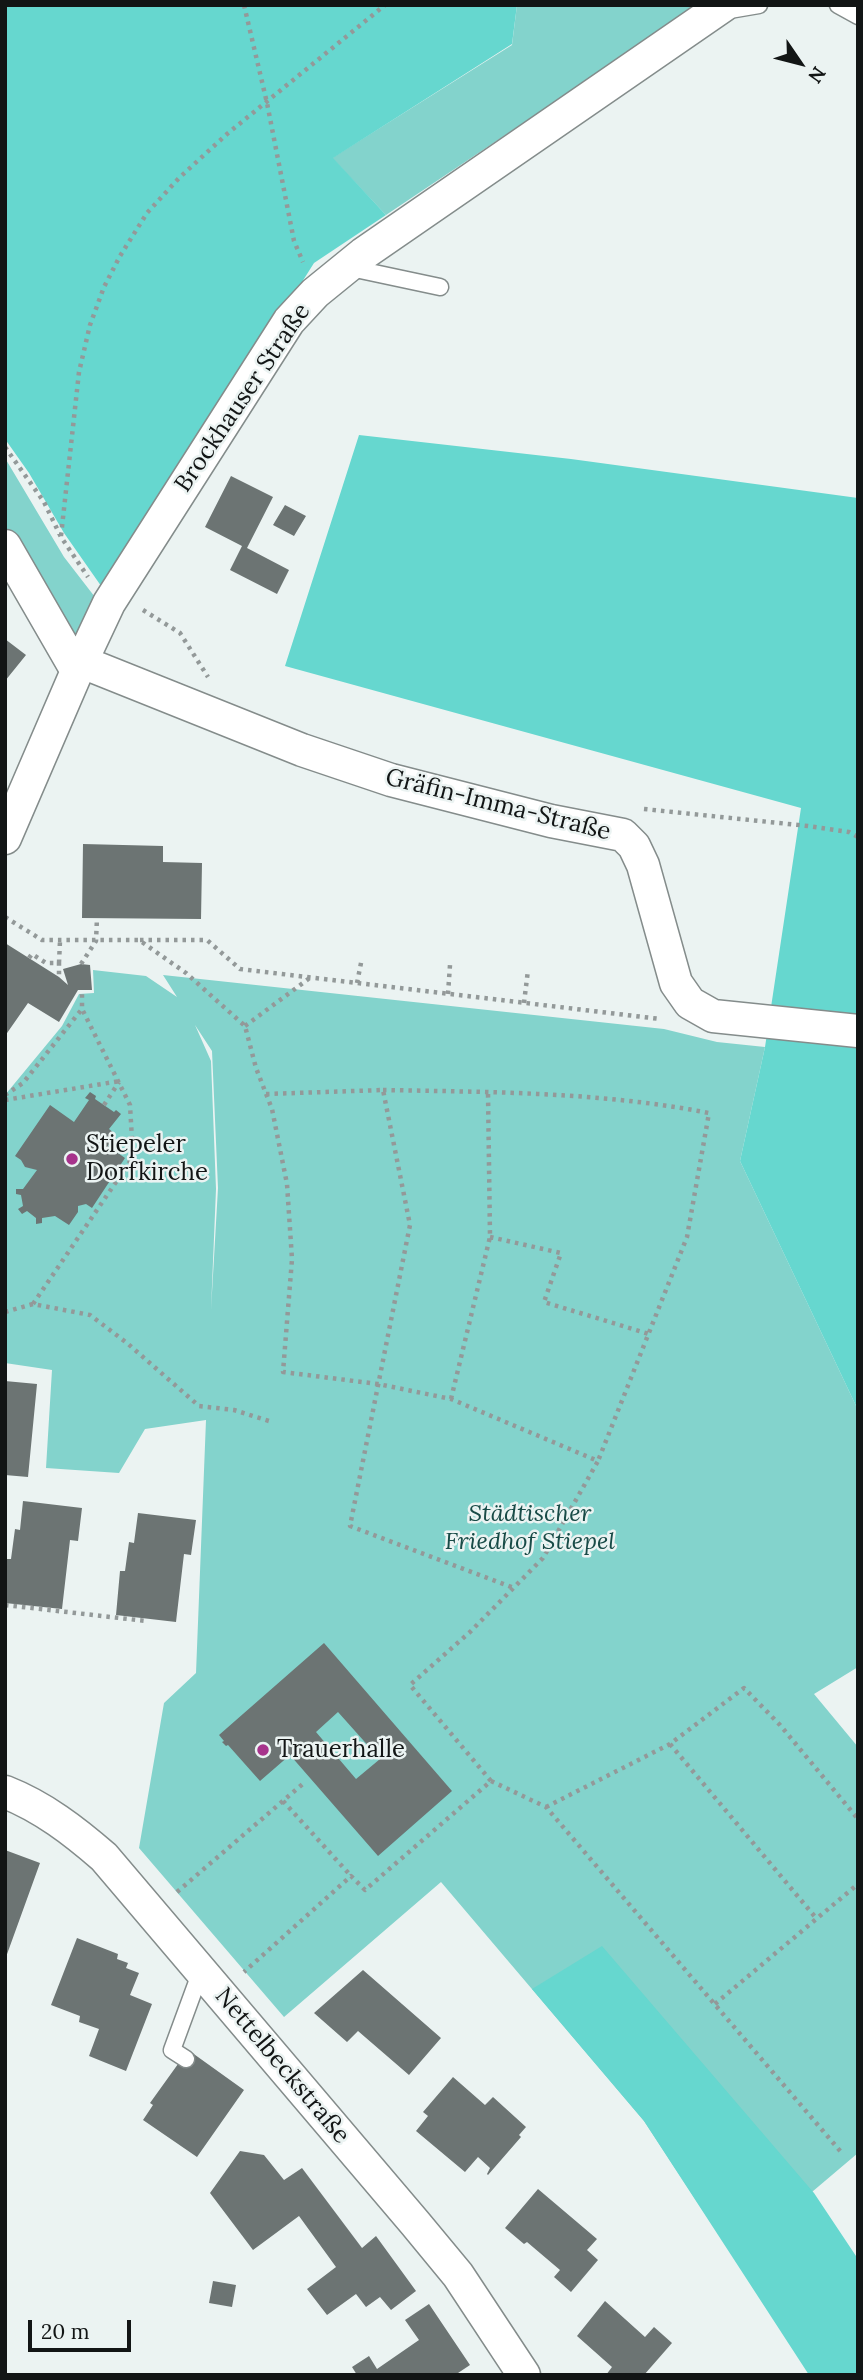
<!DOCTYPE html>
<html>
<head>
<meta charset="utf-8">
<style>
  body { margin:0 }
  #map { position:relative; width:863px; height:2380px; overflow:hidden; background:#ebf3f2; font-family:Lora,serif }
  canvas { display:block }
  .frame { position:absolute; inset:0; border:7px solid #121515; pointer-events:none }
  .north { position:absolute; left:765px; top:28px; width:70px; height:70px; -webkit-text-stroke:5px #ebf3f2; paint-order:stroke; rotate:125deg; font-size:19px; font-weight:700; line-height:28px; text-align:center; color:#121515 }
  .north::after { content:''; display:block; margin:auto; width:24px; height:32px; background:#121515; clip-path:polygon(50% 0,100% 100%,50% 72%,0 100%) }
  .scale { position:absolute; left:28px; top:2320px; width:103px; height:32px; box-sizing:border-box; border:4px solid #121515; border-top:0; padding-left:9px; font-size:21px; line-height:24px; white-space:nowrap; color:#121515; -webkit-text-stroke:5px #ebf3f2; paint-order:stroke }
</style>
</head>
<body>
<div id="map">
<canvas width="863" height="2380"></canvas>
<div class="frame"></div>
<div class="north">N</div>
<div class="scale">20 m</div>
</div>
<script>
const c = document.querySelector('canvas').getContext('2d');
c.lineJoin = 'round';
function fill(path, color) {
  c.fillStyle = color;
  c.fill(path, 'evenodd');
}
function strokePath(path, color, width, dash) {
  c.strokeStyle = color;
  c.lineWidth = width;
  c.lineCap = dash ? 'butt' : 'round';
  c.setLineDash(dash || []);
  c.stroke(path);
}
function write(font, color, halo, rows, align = 'center') {
  c.font = font + ' Lora,serif';
  c.lineWidth = 5;
  c.setLineDash([]);
  c.textBaseline = 'middle';
  c.strokeStyle = halo;
  c.fillStyle = color;
  for (const [text, x, y, turn = 0] of rows) {
    c.save();
    c.translate(x, y);
    c.rotate((+turn || 0) * Math.PI / 180);
    c.textAlign = isNaN(turn) ? turn : align;
    if (halo) c.strokeText(text, 0, 0);
    c.fillText(text, 0, 0);
    c.restore();
  }
}
const green = new Path2D(`
  M517,5H699L386,215L332,158L512,45Z
  M5,458L64,557L98,601L69,643L5,536Z
  M93,970L146,976L177,997L163,975L664,1029L717,1042L765,1047L740,1161L858,1410V1667L814,1694L858,1747V2153L734,2258L644,2121L441,1882L284,2017L139,1848L164,1703L196,1673L206,1420L145,1429L119,1473L46,1468L52,1370L5,1363V1095L62,1026L79,994L94,993ZM195,1025L212,1051L218,1188L211,1310L216,1189L211,1061Z`);
const forest = new Path2D(`
  M5,5H517L512,44L333,158L386,215L314,263L106,593L64,533L29,473L5,439Z
  M359,435L571,459L858,498V1410L740,1161L765,1047L801,808L285,666Z
  M602,1946L814,2193L858,2259V2375H809L644,2121L532,1989Z`);
const building = new Path2D(`
  M231,476L273,497L247,548L289,570L277,594L230,570L242,546L205,527Z
  M285,505L306,516L294,536L273,525Z
  M5,639L26,655L5,681Z
  M83,844L163,846V862L202,863L201,919L82,918Z
  M5,943L59,977L68,985L63,969L81,964L90,965L92,990H78L59,1022L28,1003L5,1036Z
  M90,1092L96,1096L95,1099L114,1112L116,1110L121,1114L109,1129L115,1134L108,1146L125,1158L92,1208L86,1204L78,1206V1212L69,1225L55,1216L42,1218V1223L36,1224V1218L27,1211L22,1214L18,1209L23,1206L21,1195L16,1194V1189H23L37,1170L25,1167L21,1160L15,1156L50,1105L74,1122L89,1100L85,1098Z
  M5,1381L37,1384L28,1477L5,1475Z
  M23,1501L82,1508L78,1541L70,1540L62,1609L5,1603L7,1559H11L15,1529L20,1530Z
  M138,1513L196,1520L191,1555L184,1554L176,1622L116,1615L120,1571H125L129,1542L134,1543Z
  M324,1643L452,1791L378,1856L290,1755L260,1781L228,1745L226,1746L222,1742L224,1741L219,1735ZM338,1712L380,1759L356,1779L316,1732Z
  M5,1850L40,1863L6,1957H5Z
  M77,1938L118,1954L117,1959L128,1963L126,1968L139,1973L130,1995L152,2004L126,2071L89,2056L99,2029L79,2022L80,2016L51,2005Z
  M363,1970L441,2038L409,2075L358,2031L347,2042L314,2013Z
  M191,2052L244,2090L197,2157L143,2120L153,2105L150,2103L178,2064L181,2066Z
  M453,2077L485,2105L493,2097L526,2127L519,2135L521,2137L488,2175L487,2174L490,2168L478,2157L465,2172L416,2131L428,2116L423,2112Z
  M240,2151L264,2155L284,2180L302,2168L362,2248L376,2236L416,2291L391,2310L380,2297L366,2307L356,2294L327,2315L307,2289L336,2267L299,2216L253,2250L210,2193Z
  M538,2189L597,2239L587,2250L598,2260L571,2292L554,2277L560,2270L527,2242L524,2244L505,2228Z
  M213,2281L236,2285L232,2307L209,2303Z
  M605,2301L645,2337L654,2327L672,2343L644,2375H606L612,2367L577,2336Z
  M429,2304L470,2365L455,2375H357L352,2367L369,2356L377,2369L419,2340L405,2320Z`);
const path = new Path2D(`
  M244,5L267,103L294,241L303,262
  M5,447L44,502L61,537L88,577
  M61,536L79,372L90,325L104,287L120,256L147,213L179,178L227,134L385,5
  M143,610L180,633L208,677
  M644,809L808,826L849,832L858,837
  M5,917L42,940H139L186,973L245,1026L256,1068L272,1109L287,1184L292,1259L283,1372L378,1384L451,1399L598,1461L543,1558L470,1632L410,1685L491,1781L365,1890L351,1876L244,1972
  M140,940H207L240,969L660,1019
  M29,958L32,954L46,963H59V977
  M59,963L60,941
  M81,964L96,941L97,918
  M357,983L362,958
  M448,994L450,965
  M524,1003L528,970
  M245,1026L311,977
  M383,1090C491,1092 602,1092 709,1113L687,1237L598,1461
  M266,1094L383,1090L410,1225L350,1526L514,1588
  M5,1095L23,1083L82,1009
  M5,1100L120,1081
  M104,1105L119,1082
  M490,1237L561,1253L544,1302L649,1334
  M33,1304L133,1157L130,1105L82,1009V990
  M5,1312L33,1304L90,1315L127,1343L199,1406L234,1410L272,1422
  M451,1399L490,1237L488,1092
  M5,1605L146,1621
  M670,1744L816,1918
  M491,1781L546,1807L841,2152
  M283,1801L351,1876
  M546,1807L670,1744L744,1688L780,1725L858,1819
  M177,1892L305,1782
  M715,2004L858,1884`);
const lane = new Path2D(`
  M838,5L858,16
  M718,12L759,5
  M346,267L440,287
  M186,2059L172,2050L201,1971`);
const street = new Path2D(`
  M5,546L77,671
  M82,662L302,750L391,780L551,821L623,835L634,846L643,865L676,983L690,1003L713,1016L858,1031
  M5,838L77,671L109,603L289,321L315,293L363,254L724,5
  M5,1792C43,1807 74,1831 104,1857L415,2223L458,2275L524,2375`);
const markers = [
  [72,1159,7,"#a7338c"],
  [263,1750,7,"#a7338c"]
];
const streetNames = [
  ["Brockhauser Straße",243,398,-56],
  ["Gräfin-Imma-Straße",498,805,14],
  ["Nettelbeckstraße",282,2066,50]
];
const poiNames = [
  ["Stiepeler",86,1145],
  ["Dorfkirche",86,1173],
  ["Trauerhalle",277,1750]
];
const parkNames = [
  ["Städtischer",530,1514],
  ["Friedhof Stiepel",530,1542]
];
fill(green, '#83d3cc');
fill(forest, '#66d7cf');
fill(building, '#6c7473');
strokePath(lane, '#848c8b', 19);
strokePath(street, '#848c8b', 35);
strokePath(path, '#939999', 4.5, [3.5, 5]);
strokePath(lane, '#fff', 16);
strokePath(street, '#fff', 32);
for (const [x, y, r, color] of markers) {
  const dot = new Path2D();
  dot.arc(x, y, r, 0, 2 * Math.PI);
  c.fillStyle = color;
  c.fill(dot);
  strokePath(dot, '#ebf3f2', 2.5);
}
write('24px', '#121515', '#ebf3f2', streetNames);
write('24px', '#121515', '#ebf3f2', poiNames, 'left');
write('italic 24px', '#184b47', '#ebf3f2', parkNames);
</script>
</body>
</html>
